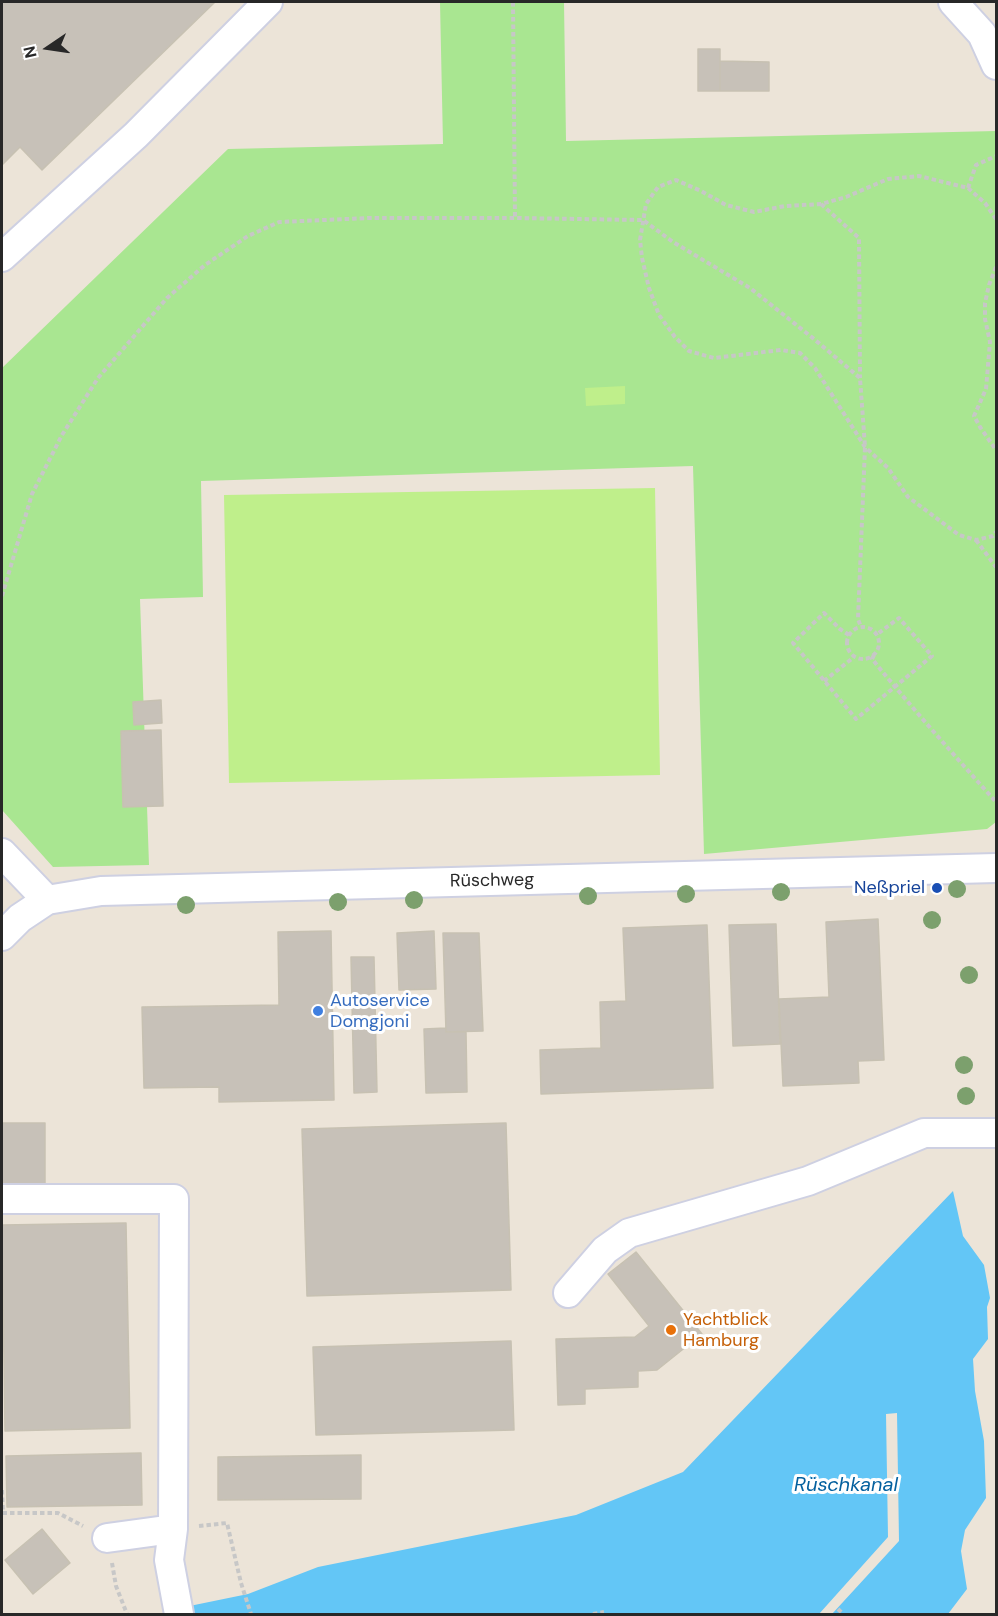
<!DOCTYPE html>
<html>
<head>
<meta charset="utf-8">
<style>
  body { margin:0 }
  #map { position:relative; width:998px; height:1616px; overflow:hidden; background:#ece4d8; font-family:"DM Sans",sans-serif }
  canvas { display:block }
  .frame { position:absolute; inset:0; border:3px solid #282828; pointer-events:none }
  .north { position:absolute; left:18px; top:18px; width:60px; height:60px; -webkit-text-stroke:4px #fff; paint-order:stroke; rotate:257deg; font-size:16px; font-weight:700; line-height:24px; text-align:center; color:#282828 }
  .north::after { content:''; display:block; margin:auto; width:21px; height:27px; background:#282828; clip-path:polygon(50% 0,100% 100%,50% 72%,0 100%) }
</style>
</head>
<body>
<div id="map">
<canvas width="998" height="1616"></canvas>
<div class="frame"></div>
<div class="north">N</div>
</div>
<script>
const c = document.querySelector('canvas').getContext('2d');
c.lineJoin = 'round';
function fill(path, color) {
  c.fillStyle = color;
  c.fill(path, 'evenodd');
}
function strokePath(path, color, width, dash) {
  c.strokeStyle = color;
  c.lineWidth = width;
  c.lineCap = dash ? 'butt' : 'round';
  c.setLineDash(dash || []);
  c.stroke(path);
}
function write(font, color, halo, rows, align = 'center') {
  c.font = font + ' "DM Sans",sans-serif';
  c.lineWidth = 6;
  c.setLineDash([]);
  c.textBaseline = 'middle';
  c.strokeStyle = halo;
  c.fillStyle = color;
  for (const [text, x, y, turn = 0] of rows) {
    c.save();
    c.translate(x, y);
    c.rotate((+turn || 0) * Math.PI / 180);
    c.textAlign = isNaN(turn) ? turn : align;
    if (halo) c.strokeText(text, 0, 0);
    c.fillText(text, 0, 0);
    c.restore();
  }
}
const green = new Path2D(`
  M440,2H564L566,141L996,131V822L987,829L704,854L693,466L201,481L203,597L140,599L149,865L53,867L2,810V368L228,149L443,144Z`);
const pitch = new Path2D(`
  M625,386V404L586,406L585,388Z
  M655,488L660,775L229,783L224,495Z`);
const water = new Path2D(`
  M953,1191L963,1236L984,1265L990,1298L987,1307L988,1339L973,1359L975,1391L984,1441L986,1498L965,1530L961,1551L967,1589L948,1614H164L170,1610L248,1594L318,1567L576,1515L683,1472Z`);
const pier = new Path2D(`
  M897,1413L899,1541L832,1614H819L888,1537L886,1414Z`);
const building = new Path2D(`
  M2,2H215L42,170L20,147L2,165Z
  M698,49H720V91H698Z
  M720,61L769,62V91H720Z
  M161,700L162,723L134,725L133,702Z
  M161,730L163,806L123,807L121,731Z
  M878,919L884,1060L858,1061L859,1083L783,1086L779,999L829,997L826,922Z
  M776,924L780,1044L733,1046L729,925Z
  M707,925L713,1088L541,1094L540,1050L601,1048L600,1002L626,1001L623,928Z
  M331,931L334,1100L219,1102V1087L144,1088L142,1007L279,1005L278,932Z
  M434,931L436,989L399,990L397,933Z
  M443,933H479L483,1031L446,1032Z
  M351,957H374L377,1092L354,1093Z
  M446,1028V1032H466L467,1092L426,1093L424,1029Z
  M2,1123H45V1186H2Z
  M506,1123L511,1290L307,1296L302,1129Z
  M126,1223L130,1428L5,1431L2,1225Z
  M636,1252L702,1334L657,1370L638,1371V1387L585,1389V1404L558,1405L556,1339L635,1337L649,1326L608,1274Z
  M511,1341L514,1430L316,1435L313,1347Z
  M141,1453L142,1505L7,1507L6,1456Z
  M361,1455V1499L218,1500V1457Z
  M42,1529L70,1563L33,1594L5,1560Z`);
const path = new Path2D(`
  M513,2L515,218
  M968,188L976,165L996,156
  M821,204L859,238L860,378
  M996,219L985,203L968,188L919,176L888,179L846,197L821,204L785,206L754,212L726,205L701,191L676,180L658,187L646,204L640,240L642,258L649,288L659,315L675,337L689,351L714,358L781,350L800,353L815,368L865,447L888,468L908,497L959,535L976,540L993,536L996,532
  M996,267L989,285L985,303V319L990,342L986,389L974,416L980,427L996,450
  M976,540L996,567
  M2,596L32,494L62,435L98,378L167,298L205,265L248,236L279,222L369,218H515L643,220L673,242L750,288L814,339L860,378L865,447L858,619L861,627
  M847 643a16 16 0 1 1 32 0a16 16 0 1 1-32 0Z
  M849,635L840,629L824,613L793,643L856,719L932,656L899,618L876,635
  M874,655L872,659C912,708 954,755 996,802
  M824,681L854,657
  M2,1490L3,1513H58L83,1526
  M199,1526L227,1523L241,1583L251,1614
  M112,1563L116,1586L127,1614
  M838,1609L843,1614
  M593,1614L604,1612`);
const minor = new Path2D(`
  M953,2L982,34L996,65
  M2,257L136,135L268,2
  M2,853L47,900
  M2,936L20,918L47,900L101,891L996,868
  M2,1199H174L173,1529L169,1560L179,1614
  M568,1293L605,1250L629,1233L808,1181L924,1133H996
  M107,1538L173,1529`);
const trees = [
  [957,889],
  [781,892],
  [686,894],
  [588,896],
  [414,900],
  [338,902],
  [186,905],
  [932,920],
  [969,975],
  [964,1065],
  [966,1096]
];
const markers = [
  [937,888,6,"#1a4fb4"],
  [318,1011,6,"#3f7fe0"],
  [671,1330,6,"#e8710a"]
];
const streetNames = [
  ["Rüschweg",492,881,-1]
];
const transitNames = [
  ["Neßpriel",925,888]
];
const shopNames = [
  ["Autoservice",330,1001],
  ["Domgjoni",330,1022]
];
const foodNames = [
  ["Yachtblick",683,1320],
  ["Hamburg",683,1341]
];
const waterNames = [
  ["Rüschkanal",846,1486]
];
fill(green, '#a9e691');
fill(pitch, '#bfef8b');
fill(water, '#63c6f6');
fill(pier, '#ece4d8');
fill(building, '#c7c1b8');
strokePath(building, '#c7c1b2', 1.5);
strokePath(minor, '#ced0e2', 32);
strokePath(path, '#c7c7c7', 4, [4.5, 3]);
strokePath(minor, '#fff', 28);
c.fillStyle = '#7ca06d';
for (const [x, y] of trees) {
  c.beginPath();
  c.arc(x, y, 9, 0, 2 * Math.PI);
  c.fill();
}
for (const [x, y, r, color] of markers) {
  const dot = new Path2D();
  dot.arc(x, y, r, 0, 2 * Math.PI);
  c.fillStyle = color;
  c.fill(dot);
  strokePath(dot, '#fff', 2);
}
write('18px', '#282828', '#fff', streetNames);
write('18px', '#164399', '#fff', transitNames, 'right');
write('18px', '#366cbe', '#fff', shopNames, 'left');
write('18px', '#c56008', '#fff', foodNames, 'left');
write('italic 20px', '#05619f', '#fff', waterNames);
</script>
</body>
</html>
